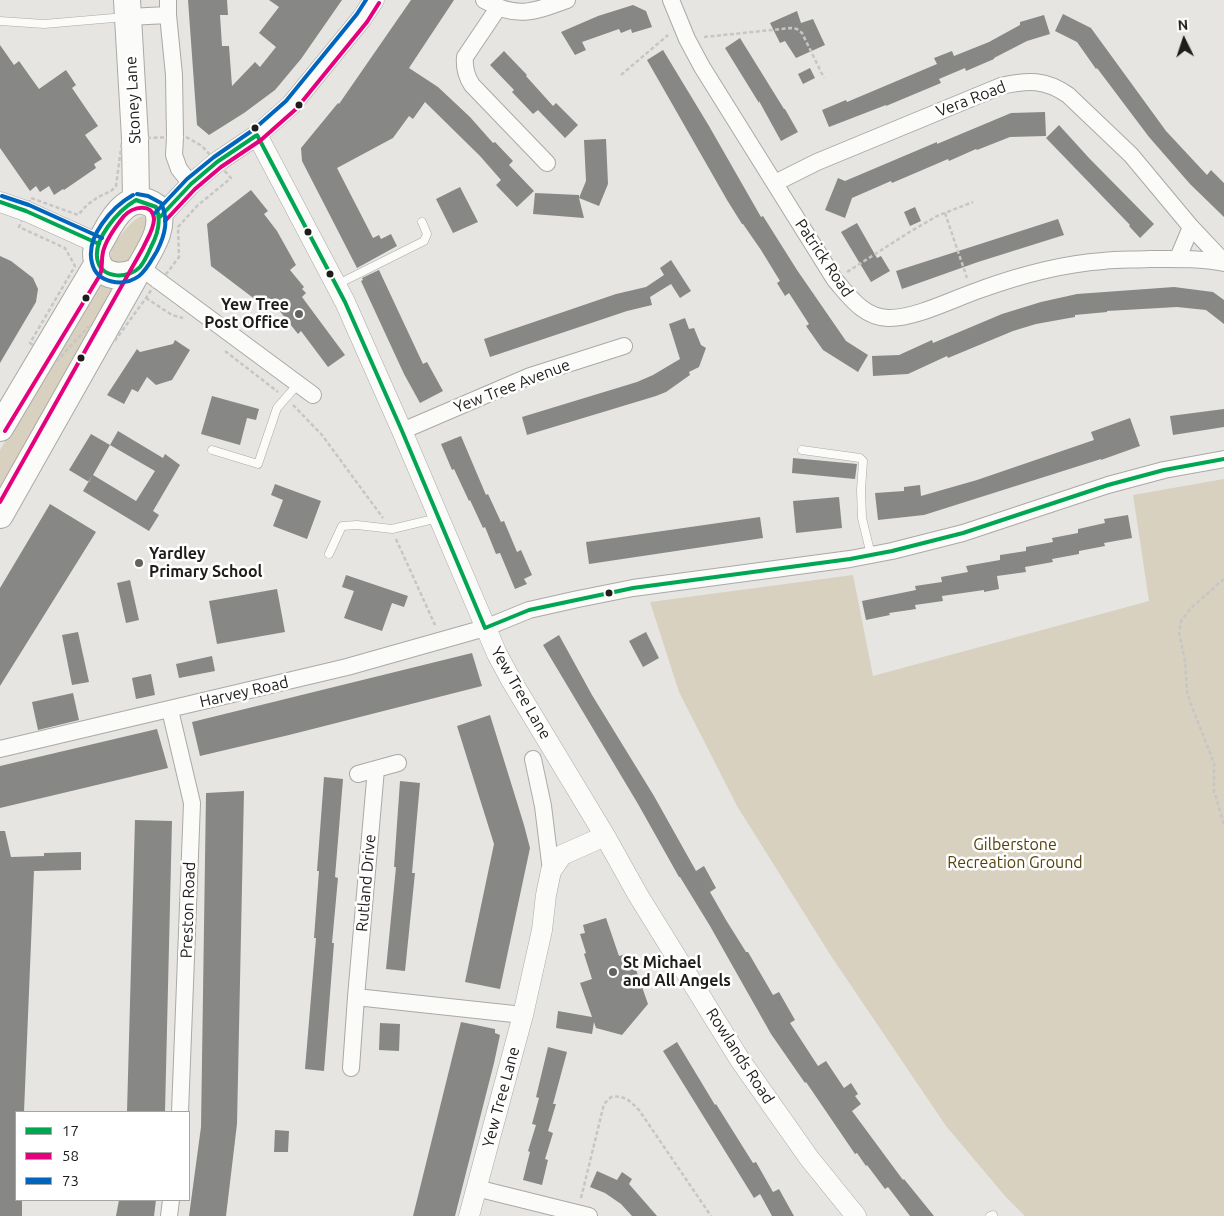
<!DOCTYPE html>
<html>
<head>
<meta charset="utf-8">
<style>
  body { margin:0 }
  #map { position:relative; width:1224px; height:1216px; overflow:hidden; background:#e7e5e1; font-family:Ubuntu,sans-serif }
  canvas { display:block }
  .legend { position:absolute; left:15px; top:1111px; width:175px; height:90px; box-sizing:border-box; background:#fff; border:1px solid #a5a5a3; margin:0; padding:6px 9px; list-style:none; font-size:15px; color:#1e1d1a }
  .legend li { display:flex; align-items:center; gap:10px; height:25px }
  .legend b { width:25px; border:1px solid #a5a5a3 }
  .north { position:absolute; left:1159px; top:15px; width:50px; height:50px; -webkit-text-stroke:4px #fff; paint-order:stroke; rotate:356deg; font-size:14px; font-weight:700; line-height:20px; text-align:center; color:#1e1d1a }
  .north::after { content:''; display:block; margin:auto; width:18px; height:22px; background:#1e1d1a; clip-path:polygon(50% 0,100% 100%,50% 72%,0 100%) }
</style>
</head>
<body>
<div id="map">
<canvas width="1224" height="1216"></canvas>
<ul class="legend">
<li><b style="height:6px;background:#00a651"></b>17</li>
<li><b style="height:6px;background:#e5007d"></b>58</li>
<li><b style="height:6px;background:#0065bd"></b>73</li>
</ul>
<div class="north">N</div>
</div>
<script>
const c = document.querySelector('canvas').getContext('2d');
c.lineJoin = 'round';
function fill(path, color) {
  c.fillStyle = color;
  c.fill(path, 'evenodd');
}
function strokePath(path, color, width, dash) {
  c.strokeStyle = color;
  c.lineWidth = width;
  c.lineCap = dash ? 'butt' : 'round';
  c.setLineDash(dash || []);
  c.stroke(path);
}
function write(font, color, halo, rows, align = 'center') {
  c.font = font + ' Ubuntu,sans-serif';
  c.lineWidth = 5;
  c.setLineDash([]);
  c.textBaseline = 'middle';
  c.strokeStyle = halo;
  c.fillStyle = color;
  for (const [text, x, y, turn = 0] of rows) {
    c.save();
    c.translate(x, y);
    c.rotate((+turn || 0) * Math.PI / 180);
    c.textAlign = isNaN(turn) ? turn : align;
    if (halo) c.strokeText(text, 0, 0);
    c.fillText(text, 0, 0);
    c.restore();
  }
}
const green = new Path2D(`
  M143,216L148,220L150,226L131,263L111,264C111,259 110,253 112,248C116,239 133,218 143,216Z
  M100,282L118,290L0,496V450Z
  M1224,479V1216H1025L1005,1196L946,1126L831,956L737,806L679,692L650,602L853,575L873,676L1149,601L1133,495Z`);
const building = new Path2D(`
  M188,0H227L228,15H220L222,46H229L232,86L255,62L260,67L276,47L259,33L279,7L269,0H342L301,59L275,90L244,113L209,135L197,125Z
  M411,0H454L409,68L438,87L470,117L493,143L495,142L513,161L509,165L534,191L517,207L496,185L501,180L480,156L425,102L413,119L409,116L393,138L337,168L373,238L379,235L381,239L391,234L397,246L357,268L302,161L301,148L338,103L339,104Z
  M633,5L646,11L652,27L632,33L631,29L621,33L619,29L582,42L586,50L575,55L561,32L598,16Z
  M797,11L801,23L813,19L825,45L796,58L785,41L780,43L770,23Z
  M1063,14L1091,28L1166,131L1207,175L1211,170L1224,183V217L1190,184L1149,137L1097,68L1096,69L1077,42L1055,31Z
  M1044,15L1050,34L1027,41L994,58V59L966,71L965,68L939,79L941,83L886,106V105L829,127L822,110L846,100L847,102L937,64L934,58L952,51L954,56L989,42L1020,25V22Z
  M740,38L784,109H785L798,132L781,141L759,101V103L725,48Z
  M0,45L14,65L19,61L39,89L66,70L76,85L72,88L98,126L85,135L102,159L94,164L96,168L64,190L63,189L54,195L49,186L40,192L36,186L30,191L0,148Z
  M663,50L709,126L761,217L763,216L797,270L846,341L868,355L858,372L823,350L806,326L809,324L789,293L785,296L777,283L780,281L761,250L743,224H742L727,200L647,60Z
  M504,51L527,75L526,76L553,106L556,103L578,125L565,138L538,110L533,114L512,92L514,90L490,65Z
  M810,68L815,78L803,84L798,74Z
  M1045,112L1046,136L1010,137L977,150L976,149L949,161L948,159L892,183L891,181L852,198L845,218L825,210L838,178L845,181L937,142V144L1011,113Z
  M1059,125L1089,158L1154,224L1140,238L1129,226L1130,225L1046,138Z
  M606,139L608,184L599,206L579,198L584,218L533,214L535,193L579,195V198L586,181L584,140Z
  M460,187L478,222L453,233L436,199Z
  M251,190L268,211L264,214L277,231L296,265L290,270L304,287L302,289L306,293L302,297L345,355L328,367L301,331L298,334L275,305L272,307L264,297L256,300L211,266L207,224Z
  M915,207L921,221L910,226L904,212Z
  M1058,219L1064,235L978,262L902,289L896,271Z
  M857,223L877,258L881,256L890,271L871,282L841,232Z
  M0,256L11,261L33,278L38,289L36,302L0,363Z
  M671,260L691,291L680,298L671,284L650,297L652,305L627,311L490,357L484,339L616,294L646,287L664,275L660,268Z
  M379,270L423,364L427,362L443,391L420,403L404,374L361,281L363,280L362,278Z
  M1174,287L1213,292L1224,300V324L1206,310L1177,307L1107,311V312L1075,315V317L1036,324L1013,331L948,358L947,356L908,374L873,376L872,356L899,355L932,340L933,343L1002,314L1041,302L1077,294Z
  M685,318L689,329L694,328L701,345L706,348L699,367L689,372L690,375L666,392L656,396L527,435L522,417L637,382L653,375L680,359L669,324Z
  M175,340L190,350L172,380L156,385L147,377L138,392L132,389L124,404L107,395L137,349L140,352L173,344Z
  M212,396L259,409L256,420L247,418L240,445L201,434Z
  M1224,409V427L1173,435L1170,416Z
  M1130,418L1140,446L1101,460V459L924,515L878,520L875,493L904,491V487L920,485L921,496L977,480L1094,440L1091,432Z
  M118,431L163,458L165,454L180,465L153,511L159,515L149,531L83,491L92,476L89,482L69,470L91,434L110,445ZM110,445L155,471L136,501L93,475Z
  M461,436L486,495L488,494L501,522L504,521L517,552L521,550L532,575L524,579L527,584L515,589L500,553L496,554L485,527L483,528L470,500L469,501L454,469L452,470L441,444Z
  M793,458L857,464L855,479L792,473Z
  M275,484L321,501L307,539L273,526L283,500L271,495Z
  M839,497L842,528L796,533L793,501Z
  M50,504L96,532L0,686V588Z
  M1128,515L1132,538L1104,543L1105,546L1079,551V554L1052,559L1053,562L1025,567L1026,572L997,576L999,589L984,592V590L942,596L943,601L915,605L916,609L889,613L890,615L866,620L862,601L916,590L915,586L942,582L941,577L968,572L966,566L1000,560V555L1026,551V547L1053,542L1052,538L1078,533V529L1105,523L1104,519Z
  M760,517L763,538L589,564L586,542Z
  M346,575L408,596L404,607L392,603L382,631L344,618L354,591L342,587Z
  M130,580L139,620L126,623L117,583Z
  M277,589L285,632L217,644L209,601Z
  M78,632L89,682L72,685L62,635Z
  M646,632L659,658L643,667L629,641Z
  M559,635L592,695L654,796L696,871L704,866L716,888L710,892L726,920L746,952H748L773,995L779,992L795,1020L790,1023L818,1066L826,1061L844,1088L851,1083L858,1094L855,1096L861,1104L852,1111L903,1180L904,1179L934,1216H910L888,1187L885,1189L867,1165L866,1166L857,1153L855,1154L806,1082L805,1083L771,1034L710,926L680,877H679L638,804L543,645Z
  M472,653L482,686L289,735L200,756L192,722Z
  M212,656L215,671L179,678L176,664Z
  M151,674L155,695L136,699L132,678Z
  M73,693L79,720L38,730L32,702Z
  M490,715L524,825L530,848L500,989L465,982L494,844L457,726Z
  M157,729L168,768L0,808V766Z
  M324,777L343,779L335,877L338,878L332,943H334L324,1071L305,1069L316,938H314L319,871H317Z
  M400,781L420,783L412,873H415L405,971L386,969L396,867H394Z
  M244,791L237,1124L226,1216H189L201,1127L206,793Z
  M135,820L172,821L165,1112H127Z
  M0,831H5L11,857L44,856V853L81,852V870L34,871L24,1112H16V1200H22V1216H0Z
  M606,918L619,956L626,954L630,965L634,964L648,1004L622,1035L596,1028L594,1022L592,1034L556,1028L558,1011L592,1017L580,983L592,979L584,954L586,953L580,934L585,933L583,925Z
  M461,1022L495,1029V1033L500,1035L494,1063L455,1216H413Z
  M380,1023L400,1024L399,1051L379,1050Z
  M677,1042L715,1105L716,1104L753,1163L756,1162L773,1192L779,1189L794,1216H772L760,1194L754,1198L663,1051Z
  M548,1047L567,1052L553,1104H556L548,1131L553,1133L545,1159L548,1160L542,1185L523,1180L530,1152L528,1151L536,1125L532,1124L539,1098L536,1097Z
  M275,1130L289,1131L288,1152H274Z
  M597,1171L617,1180L622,1172L632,1179L629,1184L657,1216H632L621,1204L605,1193L590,1187Z
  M119,1200H156L154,1216H116Z`);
const path = new Path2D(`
  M704,37L791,28L797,29L802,33L824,78
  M621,75L668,35
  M186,137L202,146L231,178L197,206L178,227L179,257L167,273L158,279L146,298L114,342L88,327L57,361L30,343L75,266L65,248L19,227L31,198L78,215L87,205L98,197L111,191L116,186L122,141L135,138Z
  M945,213L967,278
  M847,272L908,233L937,216L973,202
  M146,298L172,315L183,318
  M225,351L278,392
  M293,405L322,435L383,518
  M396,539L435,625
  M1224,579L1191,608L1181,621L1179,632L1185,661L1187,691L1190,702L1214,763V791L1224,824
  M581,1198L604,1104L611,1097C625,1095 630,1101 639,1110L711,1216`);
const service = new Path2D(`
  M0,21L44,24L125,17
  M338,284L424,241L427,234L422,222
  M212,450L258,464L277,408L298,384
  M802,450L860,458L863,461L861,490L862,518L871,555
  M329,554L342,526L357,525L392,529L438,518
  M990,1216L993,1215`);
const minor = new Path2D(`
  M484,0C516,19 534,12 567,0
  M671,0L687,39L702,67L835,280C850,297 863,317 888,318C915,319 955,298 982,289C1021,275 1062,264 1103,261C1118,259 1134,260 1149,259C1174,259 1199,258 1224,263
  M498,8L465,57C464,68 466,76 472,85L547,163
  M168,15L174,75L175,137L174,155L179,169L191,184
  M128,17L168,15V0
  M775,183L817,162L1001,86C1028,80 1045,79 1068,95L1131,155L1191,227L1224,262
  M1178,258L1191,227
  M140,267L313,395
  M402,431L530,376L624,346
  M170,710L192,803L180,1112
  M0,749L347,667L485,628L529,610L578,599L633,588L850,559L892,551L963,533L1108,485L1164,470L1224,459
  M533,759L543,806L551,871
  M376,769L356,997L523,1015
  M358,774L398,763
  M351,1068L356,997
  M476,1188L589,1216
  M169,1216L171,1200`);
const tertiary = new Path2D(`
  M257,135L345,302L402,431L497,654L511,680L605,836L638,895L740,1060L809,1158L856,1216
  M0,202L26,211L99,244
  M160,217L191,184L217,162L257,135L291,105L362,18L374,0
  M469,1216L523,1015L542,930L546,895L551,871L562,855L605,836`);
const primary = new Path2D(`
  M127,0L135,138L136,200
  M0,428L98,263
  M0,515L140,267C149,251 167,226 156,207C131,188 114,216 104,235C101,241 96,247 96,253C96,277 119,279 136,272`);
const bus1 = new Path2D(`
  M136,200L156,207C162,221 158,234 151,247C148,254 144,262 140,267C129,279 103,279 98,262C91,240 119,210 136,200Z
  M0,202L26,211L99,244
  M160,217L191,184L217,162L257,135L345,302L402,431L485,628L529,610L633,588L850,559L892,551L963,533L1108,485L1164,470L1224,459`);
const bus2 = new Path2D(`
  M165,221L195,189L221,167L261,140L296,109L367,22L379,3
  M0,502L143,248C147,239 154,229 154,219C153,202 132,207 124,216C116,226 106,239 103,252C101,260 103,267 100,275L5,431`);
const bus3 = new Path2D(`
  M133,195C112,207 85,237 92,263C97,284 124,287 139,276C147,270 152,259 157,251C165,235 169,220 161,203L148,196L137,194
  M2,196L29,205L102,238
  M155,213L187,179L214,157L253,130L286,101L357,14L366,0`);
const markers = [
  [299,105,4.5,"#1e1d1a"],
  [255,128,4.5,"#1e1d1a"],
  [308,232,4.5,"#1e1d1a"],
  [330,274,4.5,"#1e1d1a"],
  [86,298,4.5,"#1e1d1a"],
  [299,314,5,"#646360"],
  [81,358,4.5,"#1e1d1a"],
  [139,563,5,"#646360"],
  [609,593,4.5,"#1e1d1a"],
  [613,972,5,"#646360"]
];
const streetNames = [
  ["Vera Road",971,99,-21],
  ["Stoney Lane",133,100,-93],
  ["Patrick Road",824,258,56],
  ["Yew Tree Avenue",512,386,-21],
  ["Harvey Road",244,692,-13],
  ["Yew Tree Lane",521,693,60],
  ["Rutland Drive",366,883,-85],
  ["Preston Road",188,910,-88],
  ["Rowlands Road",740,1056,57],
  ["Yew Tree Lane",501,1097,-75]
];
const poiNames = [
  ["Yew Tree",289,305,"right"],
  ["Post Office",289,323,"right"],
  ["Yardley",149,554],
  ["Primary School",149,572],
  ["St Michael",623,963],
  ["and All Angels",623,981]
];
const parkNames = [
  ["Gilberstone",1015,845],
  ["Recreation Ground",1015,863]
];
fill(green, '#d8d1c0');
fill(building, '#878786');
strokePath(service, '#aaa9a6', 9);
strokePath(minor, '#aaa9a6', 18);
strokePath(tertiary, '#aaa9a6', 21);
strokePath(primary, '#aaa9a6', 28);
strokePath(path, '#c7c6c5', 2.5, [4, 2.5]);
strokePath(service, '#fbfbfa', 8);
strokePath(minor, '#fbfbfa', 16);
strokePath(tertiary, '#fbfbfa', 20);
strokePath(primary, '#fbfbfa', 26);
strokePath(bus1, '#00a651', 4);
strokePath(bus2, '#e5007d', 4);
strokePath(bus3, '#0065bd', 4);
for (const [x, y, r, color] of markers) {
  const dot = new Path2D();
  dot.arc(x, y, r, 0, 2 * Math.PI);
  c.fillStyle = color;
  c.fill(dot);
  strokePath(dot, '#fff', 2);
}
write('16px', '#1e1d1a', '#fff', streetNames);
write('bold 16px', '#1e1d1a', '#fff', poiNames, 'left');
write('16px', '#55420a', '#fff', parkNames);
</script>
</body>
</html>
